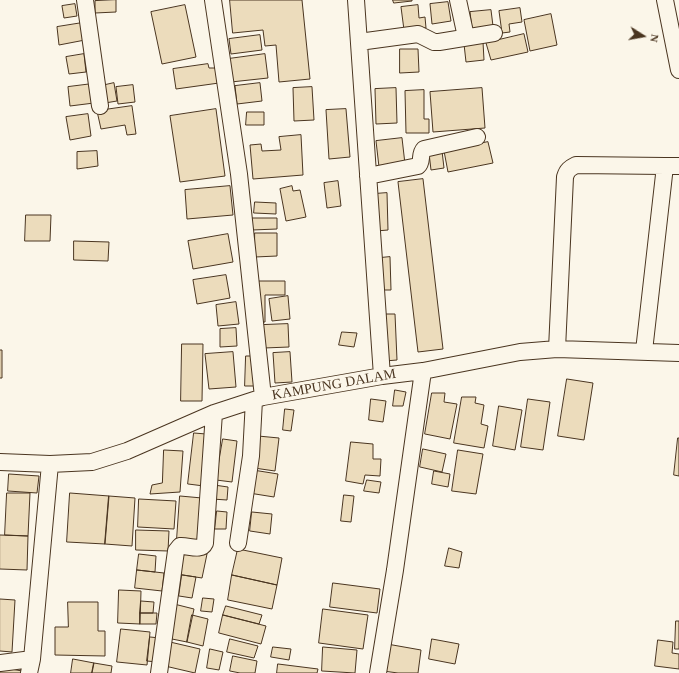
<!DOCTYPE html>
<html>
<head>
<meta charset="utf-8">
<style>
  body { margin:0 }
  #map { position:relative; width:679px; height:673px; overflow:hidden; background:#fbf6e9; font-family:"Times New Roman",serif }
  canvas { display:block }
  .north { position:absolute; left:623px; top:16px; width:40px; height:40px; -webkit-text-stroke:3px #fbf6e9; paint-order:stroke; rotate:101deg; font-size:11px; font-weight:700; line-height:16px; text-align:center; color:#4a3520 }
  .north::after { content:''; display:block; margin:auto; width:14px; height:18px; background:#4a3520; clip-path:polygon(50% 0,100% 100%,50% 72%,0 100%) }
</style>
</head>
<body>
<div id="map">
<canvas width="679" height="673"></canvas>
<div class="north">N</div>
</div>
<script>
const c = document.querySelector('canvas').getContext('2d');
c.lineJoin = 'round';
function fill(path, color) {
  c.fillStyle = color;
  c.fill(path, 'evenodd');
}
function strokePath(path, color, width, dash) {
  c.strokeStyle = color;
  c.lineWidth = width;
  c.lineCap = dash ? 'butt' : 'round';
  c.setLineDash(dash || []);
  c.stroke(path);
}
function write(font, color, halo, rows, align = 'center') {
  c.font = font + ' "Times New Roman",serif';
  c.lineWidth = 3;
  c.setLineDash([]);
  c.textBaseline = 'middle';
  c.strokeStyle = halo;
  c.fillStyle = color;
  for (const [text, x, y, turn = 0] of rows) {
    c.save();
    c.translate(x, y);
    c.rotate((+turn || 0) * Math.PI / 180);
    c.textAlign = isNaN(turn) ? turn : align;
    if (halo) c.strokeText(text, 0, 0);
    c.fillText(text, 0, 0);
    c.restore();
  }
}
const building = new Path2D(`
  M116,0V12L95,13V1Z
  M230,0H302L310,79L279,82L276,45L265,46L263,30L233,33Z
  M393,0H412V1L394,3Z
  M448,2L451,21L432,24L430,4Z
  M75,4L77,16L64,18L62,6Z
  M185,5L196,57L162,64L151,12Z
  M418,5L419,18L425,17L426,28L404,30L401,7Z
  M520,8L522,22L509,24L510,32L502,33L499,11Z
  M491,10L493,26L472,29L470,12Z
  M551,14L557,45L530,51L524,20Z
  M82,23L85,40L59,45L57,27Z
  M524,34L528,52L491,60L486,43Z
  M260,35L262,50L231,54L229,39Z
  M483,42L484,60L466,62L464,44Z
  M400,49H418L419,72L400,73Z
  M84,54L86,72L69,74L66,57Z
  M265,54L268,78L231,82L228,59Z
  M208,64L209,68H217L219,83L176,89L173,69Z
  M114,83L117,101L105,103L101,86Z
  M260,83L262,101L237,104L235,86Z
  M92,84L94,103L70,106L68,87Z
  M133,85L135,102L118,104L116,87Z
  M312,87L314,120L294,121L293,88Z
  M396,88L397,123L376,124L375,89Z
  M482,88L485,128L433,132L430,92Z
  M424,90V119H429V133H406L405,91Z
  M132,106L136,134L127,135L125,125L101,129L97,111Z
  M216,109L225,176L180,182L170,116Z
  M346,109L350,157L329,159L326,110Z
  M247,112H264V125H246Z
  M88,114L91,136L70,140L66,117Z
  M301,135L303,175L253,179L250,145L261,144L262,151L281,150L279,137Z
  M402,138L405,164L379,167L376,141Z
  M488,142L493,163L448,172L444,151Z
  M97,151L98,166L77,169V152Z
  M442,151L444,168L431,170L429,153Z
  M423,179L443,349L418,352L398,182Z
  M338,181L341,206L327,208L324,183Z
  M230,186L233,215L187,219L185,190Z
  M292,186L293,191L300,190L306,217L286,221L280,189Z
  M387,193L388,230L376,231L374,194Z
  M255,202L276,203V214L254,213Z
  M26,215H51L50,241H25Z
  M252,218H277V229L252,230Z
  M255,233H277V256L255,257Z
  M228,234L233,262L193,269L188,241Z
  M74,241L109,242L108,261L74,260Z
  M390,257L391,290H381L380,258Z
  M226,275L230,298L197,304L193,280Z
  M259,281H285V295H265V322H260Z
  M288,296L290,319L272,321L269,299Z
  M236,302L239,324L218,326L216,305Z
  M384,314H395L397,360L385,361Z
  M288,324L289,347L264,348L263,325Z
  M236,328L237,346L220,347V329Z
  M342,332L357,333L354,347L339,345Z
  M182,344H203L202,401H181Z
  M0,350H2V378H0Z
  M233,352L236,387L209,389L205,354Z
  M290,352L292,382L275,383L273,353Z
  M246,356H255V386H245Z
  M567,379L593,383L584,440L558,436Z
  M395,390L406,392L403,406H393Z
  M432,393H445L444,402L457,404L450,439L425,434Z
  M462,397H476L475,403L484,405L481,424L488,426L484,448L454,443Z
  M371,399L386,401L383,422L369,420Z
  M528,399L550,402L543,450L521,447Z
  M499,406L522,410L515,450L493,446Z
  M285,409L294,410L291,431L283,430Z
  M194,433L206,434L204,486L188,484Z
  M258,436L279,438L275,471L254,468Z
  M678,438H679V476L674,475Z
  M223,439L237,441L232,482L216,480Z
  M351,442L373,444V459H381L380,476L365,475L363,484L346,481Z
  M423,449L446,454L442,472L420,467Z
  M164,450L183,451L180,492L150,494L152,485L162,483Z
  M458,450L483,454L476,494L452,491Z
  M253,470L278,474L274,497L249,493Z
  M434,471L450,474L448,487L432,484Z
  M9,474L39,476L37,493L8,491Z
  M367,480L381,482L379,493L364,491Z
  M214,485L228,487L227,500L212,499Z
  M7,493H30L28,536L5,535Z
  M70,493L109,496L105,544L67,542Z
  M344,495L354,496L351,522L341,521Z
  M109,496L135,498L132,546L105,544Z
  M180,496L202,498L199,541L177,539Z
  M139,499L176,501L174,529L138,527Z
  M217,511L227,512L226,529H215Z
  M252,512L272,514L270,534L250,531Z
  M136,530L169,531L168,551L136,550Z
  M0,535L28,536L27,570L0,569Z
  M449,548L462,552L459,568L445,566Z
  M181,549L207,554L202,578L177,574Z
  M238,549L282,558L277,585L232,575Z
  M139,554L156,556L155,572L137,570Z
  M137,570L164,573L162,591L135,588Z
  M182,575L196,577L192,598L179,596Z
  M232,575L277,585L272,609L228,600Z
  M333,583L380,589L377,613L330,607Z
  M119,590L141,591L140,624L118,623Z
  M203,598L214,599L212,612L201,611Z
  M0,599L15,600L12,652L0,651Z
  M141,601L154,602L153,613H140Z
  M68,602H98V631H105V656L55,655V627H68Z
  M174,604L194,609L187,642L167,638Z
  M226,606L262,615L259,624L223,615Z
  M323,609L368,615L363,649L319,643Z
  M140,613H157L156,624H140Z
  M192,615L208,619L203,646L187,642Z
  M223,615L266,626L261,644L219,633Z
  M676,621H679V649H675Z
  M121,629L150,632L147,665L117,662Z
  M150,637L160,638L157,662L147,661Z
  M230,639L258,646L254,658L227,652Z
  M432,639L459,644L455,664L429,659Z
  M658,640L673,642L672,653L679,654V669L655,666Z
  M170,642L200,649L195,673L165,666Z
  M387,644L421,650L418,673H398L383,671Z
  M273,647L291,649L289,660L271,657Z
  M323,647L357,650L355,673L322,671Z
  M210,649L223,652L219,670L207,668Z
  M233,656L257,661L255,673H240L230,671Z
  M73,659L94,663L92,673H71Z
  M94,663L112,666L111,673H92Z
  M278,664L318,669L317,673H277Z
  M0,667L22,671L21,673H0Z`);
const street = new Path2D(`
  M85,0L100,106
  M213,0L239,174L263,397
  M356,0L382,376
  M458,0L466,37
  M665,0L679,70
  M359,42L418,34L434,42H439L494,33
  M665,166H679
  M368,176L418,166C423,162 419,154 424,149L477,137
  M557,349L565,177C567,170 570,168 576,165L665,166L644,351
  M0,462L50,464L92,462L127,451L214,413L263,397L382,376L423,371L520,352L557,349L679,353
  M238,543L251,456L254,400
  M0,663L32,659
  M29,673L32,659L50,464
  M159,673L176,551L180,546C188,545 201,552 205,543L214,413
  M378,673L395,570L423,371`);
const streetNames = [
  ["KAMPUNG DALAM",334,385,-10]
];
fill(building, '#ecdcbc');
strokePath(building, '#4a3520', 1);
strokePath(street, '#4a3520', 18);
strokePath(street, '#fbf6e9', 16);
write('14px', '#4a3520', '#fbf6e9', streetNames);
</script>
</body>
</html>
